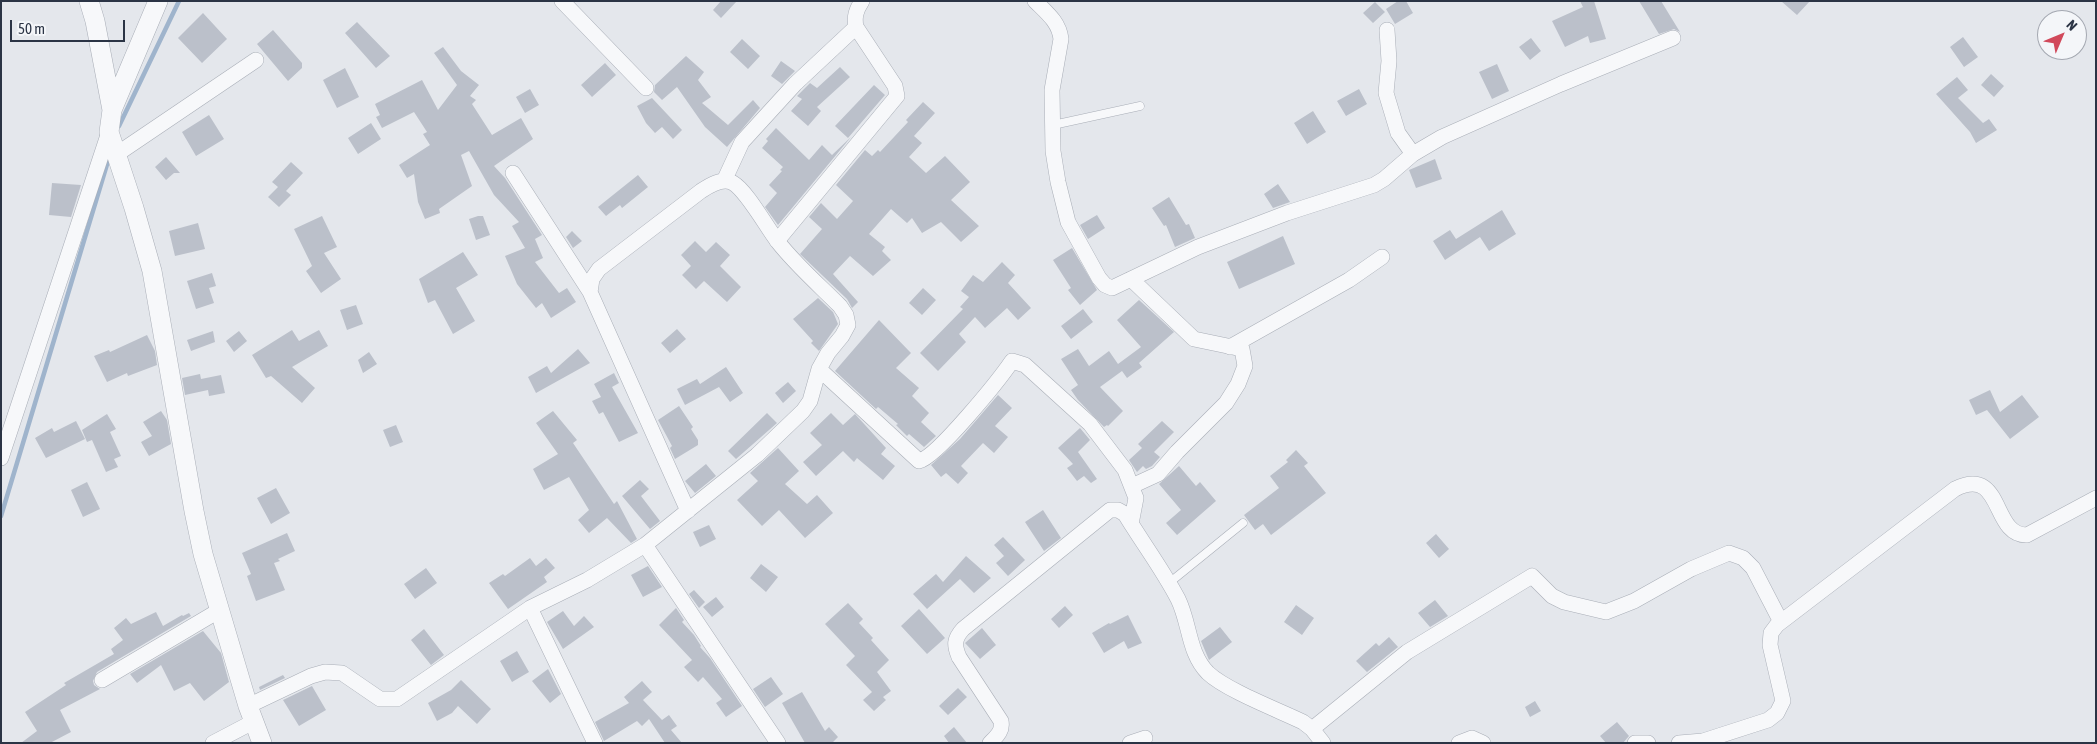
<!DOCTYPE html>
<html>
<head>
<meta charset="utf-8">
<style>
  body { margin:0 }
  #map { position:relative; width:2097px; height:744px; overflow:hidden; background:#e4e7ec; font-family:"Asap Condensed",sans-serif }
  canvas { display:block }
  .frame { position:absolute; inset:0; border:2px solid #2b3445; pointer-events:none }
  .north { position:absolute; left:2037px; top:10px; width:50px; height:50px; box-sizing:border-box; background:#f4f6f9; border:1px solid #a4a8b1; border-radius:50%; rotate:45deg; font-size:14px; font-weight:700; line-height:20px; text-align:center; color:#2b3445 }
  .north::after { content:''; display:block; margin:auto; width:18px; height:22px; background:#d1495b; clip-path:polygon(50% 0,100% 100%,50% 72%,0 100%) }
  .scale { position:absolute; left:10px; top:20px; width:115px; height:22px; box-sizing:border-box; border:2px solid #2b3445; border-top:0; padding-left:6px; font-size:15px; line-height:18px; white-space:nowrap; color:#2b3445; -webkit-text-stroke:4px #f4f6f9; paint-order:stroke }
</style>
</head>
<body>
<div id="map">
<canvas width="2097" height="744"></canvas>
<div class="frame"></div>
<div class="north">N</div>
<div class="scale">50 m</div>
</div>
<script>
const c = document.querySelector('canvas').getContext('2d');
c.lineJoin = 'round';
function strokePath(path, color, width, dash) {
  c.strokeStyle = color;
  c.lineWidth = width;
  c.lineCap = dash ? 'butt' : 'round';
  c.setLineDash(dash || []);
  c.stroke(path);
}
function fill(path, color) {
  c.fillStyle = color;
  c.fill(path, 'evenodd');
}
const stream = new Path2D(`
  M119,126L179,1
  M1,516L108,161`);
const building = new Path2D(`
  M721,1H737L721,18L713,10Z
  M1398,1H1406L1413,13L1395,24L1386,9Z
  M1580,1H1594L1606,39L1590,43L1588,36L1565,47L1552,21L1583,7Z
  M1639,1H1661L1680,32L1674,29L1659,34Z
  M1781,1H1810L1797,15Z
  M1375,2L1385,12L1373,23L1363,13Z
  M203,13L227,39L202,63L178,38Z
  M357,22L390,56L376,68L345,33Z
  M273,30L302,63V68L288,81L257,44Z
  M1963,37L1978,57L1964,67L1950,47Z
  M1531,38L1541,51L1530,60L1519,47Z
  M742,39L760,56L748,69L730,52Z
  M443,47L461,71L479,85L470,96L476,100L472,104L492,135L521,118L533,139L494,166L505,178L542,235L535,239L543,258L535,262L559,293L567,288L576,302L551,318L542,303L536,308L517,284L505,256L525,248L512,226L519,222L494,195L469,151L461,155L472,186L439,209L440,213L425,219L418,202L414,174L407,178L399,165L430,145L423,134L427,132L414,112L382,128L376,117L380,115L375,104L422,80L438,110L457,85L434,53Z
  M686,56L704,72L698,80L711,97L702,103L728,125L753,100L760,108L727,147L705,127L677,87L662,100L654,92L655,85Z
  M781,61L795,71L782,84L771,76Z
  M605,63L616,75L592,97L581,85Z
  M1497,64L1509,91L1492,99L1479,72Z
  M840,67L850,77L817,107L821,111L808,126L791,111L802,99L797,96L810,83L817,88Z
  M345,68L359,97L337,108L323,80Z
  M1991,74L2004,86L1994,97L1981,85Z
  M1957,77L1968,90L1958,98L1983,123L1989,119L1997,130L1976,143L1970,132L1936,94Z
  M874,85L885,95L848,138L835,126Z
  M530,89L539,105L525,113L516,97Z
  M1359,89L1367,104L1346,116L1337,101Z
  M652,98L682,130L673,139L662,127L655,133L646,123L637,106Z
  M923,102L935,113L914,136L922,143L909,157L926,173L945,156L970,182L951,200L979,226L961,242L941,222L922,233L912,218L907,223L891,209L869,234L885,247L882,251L891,260L873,276L850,256L833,274L858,302L852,308L847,299L800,254L822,229L809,217L821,203L837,219L853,201L836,185L865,150L872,156L878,150L880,152L908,122L906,120Z
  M1313,111L1326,132L1307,144L1294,123Z
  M209,115L224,139L196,156L182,132Z
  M371,123L381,139L358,154L348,138Z
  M776,128L809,160L822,145L832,155L851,137L778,225L765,207L777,193L769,185L782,171L780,170L783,167L762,148L768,141L766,139Z
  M166,157L180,173H174L166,180L155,167Z
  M1435,159L1442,179L1416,188L1409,170Z
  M291,162L303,173L286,191L291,195L279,207L268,197L278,187L272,182Z
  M638,175L648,187L622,208L620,205L606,216L598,207Z
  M52,183L81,185L71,217L49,215Z
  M1278,184L1290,202L1273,208L1264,194Z
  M1169,197L1186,225L1189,224L1195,238L1175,247L1166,225L1164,226L1152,208Z
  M1502,210L1516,234L1489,251L1480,237L1445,260L1433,241L1450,230L1456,239Z
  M1097,215L1105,228L1088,239L1080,225Z
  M322,216L337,247L324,253L341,279L321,293L306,271L312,266L294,229Z
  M478,216H483L490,235L476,240L469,219Z
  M198,223L205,249L175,256L169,231Z
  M572,231L582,241L573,248L566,237Z
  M1283,236L1295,264L1239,289L1227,262Z
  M695,241L706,252L716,242L730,255L720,266L741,287L727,302L704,281L696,289L682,275L691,266L681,255Z
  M1072,248L1097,290L1080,305L1068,290L1071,288L1053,260Z
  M463,252L478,275L456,288L475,321L453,334L435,300L428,303L419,279Z
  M1002,262L1015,275L1008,283L1031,308L1018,320L1007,308L985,328L975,317L959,334L966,342L938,371L920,353L963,309L960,307L969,297L961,291L973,275L983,282Z
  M212,273L216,286L209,288L214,303L196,309L187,281Z
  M923,288L936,300L922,315L909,303Z
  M818,298L833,312L838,324L819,351L811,343L813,341L793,319Z
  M1139,300L1174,332L1139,363L1142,367L1127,378L1122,371L1100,387L1123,411L1108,426L1107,425L1104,427L1078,400L1071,390L1078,385L1061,359L1078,349L1089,366L1109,351L1118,364L1141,347L1117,320Z
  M356,305L363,324L347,330L340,310Z
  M1083,309L1093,322L1071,339L1061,326Z
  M879,320L911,353L896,368L919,388L912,396L929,413L921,422L936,436L924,447L909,434L907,436L896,425L898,424L878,407L876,409L835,371Z
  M677,329L686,339L670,353L661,343Z
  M292,330L299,341L319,330L328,346L292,367L315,388L302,403L271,376L266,378L252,355Z
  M213,331L215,342L191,351L187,340Z
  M239,331L247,341L234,352L226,341Z
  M147,335L155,351L157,365L128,376L127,373L107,382L94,356L109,350L110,352Z
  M578,349L590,363L536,393L528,377L547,366L551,373Z
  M369,352L377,364L363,373L358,360Z
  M726,367L743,393L730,402L719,387L685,405L677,389L697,379L700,384Z
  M614,373L619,383L612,387L638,433L619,442L603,412L599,414L592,401L601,397L594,384Z
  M200,374L201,379L221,375L225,393L209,396L208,390L185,395L182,378Z
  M788,382L796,391L783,403L775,393Z
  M1990,390L2000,412L2022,395L2039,417L2010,439L1987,410L1976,415L1969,400Z
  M998,395L1012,408L995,426L1008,437L994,453L983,443L961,466L968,473L958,484L946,473L941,477L931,465L960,439Z
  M679,406L693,427L691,429L698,440V445L675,459L670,448L672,446L658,420Z
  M161,411L167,420L171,444L149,456L141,442L152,436L143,422Z
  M553,411L577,440L573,443L614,504L617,501L637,539L631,543L607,518L589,533L578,520L589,510L569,477L544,490L533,469L558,454L536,423Z
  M767,413L777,423L736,459L728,451Z
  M831,413L843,425L855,414L886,448L881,454L895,466L883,480L857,458L854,462L843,451L816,476L803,462L822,445L810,433Z
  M107,414L116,429L110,432L121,456L114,459L118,467L106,472L92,440L87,442L82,430Z
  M76,421L85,439L46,458L35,438L52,428L54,432Z
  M1162,421L1174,432L1154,452L1160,457L1152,466L1146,469L1143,466L1137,472L1129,460L1142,448L1138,444Z
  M396,425L403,442L390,447L383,430Z
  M1080,428L1090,440L1078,452L1097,479L1091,483L1084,476L1077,481L1067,468L1073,464L1058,448Z
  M778,448L799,471L785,484L807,504L817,495L833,513L805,538L779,510L762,526L737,500L758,481L750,473Z
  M1296,450L1308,463L1304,466L1326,493L1271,535L1263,524L1255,530L1244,515L1279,488L1270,476L1288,462L1286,460Z
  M706,464L716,476L695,493L685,481Z
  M1179,466L1196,486L1200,482L1216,501L1177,535L1166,523L1181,510L1159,484Z
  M640,480L649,489L641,496L660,521L650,529L622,496Z
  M87,482L100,509L83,517L71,490Z
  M276,488L290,513L271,524L257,498Z
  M1043,510L1061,538L1044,551L1025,522Z
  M709,525L716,539L700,547L693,532Z
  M287,533L295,551L278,559L280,561L274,563L285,590L256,601L247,576L251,574L242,553Z
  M1436,534L1449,549L1439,558L1426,543Z
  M1003,537L1025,560L1008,576L996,563L1004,556L994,545Z
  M966,556L991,578L974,593L960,579L927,609L913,594L936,574L943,582Z
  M530,558L536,566L546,558L555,568L544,577L547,582L508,609L489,583L503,574L505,576Z
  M761,564L778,577L766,592L750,578Z
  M648,566L662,587L643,597L631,575Z
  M426,568L437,583L415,599L404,584Z
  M694,590L705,602L699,608L689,594Z
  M716,597L724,607L712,617L703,607Z
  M1435,600L1448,616L1430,627L1418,613Z
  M848,603L863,619L859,623L873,638L871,640L889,660L877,672L891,691L883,697L886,700L874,711L863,700L872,692L846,665L855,656L825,624Z
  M1296,605L1314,618L1302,635L1284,622Z
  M1065,606L1073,615L1059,628L1051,619Z
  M676,608L684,620L682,622L694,635L701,646L700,647L710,658L742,706L726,717L716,703L722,699L703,677L698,682L684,667L692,660L659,625Z
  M919,609L945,638L927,654L901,626Z
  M563,611L574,626L584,616L594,627L563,649L547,622Z
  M156,612L163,626L182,615L183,616L189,613L191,616L97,672L93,681L94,685L100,689L60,710L71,732L50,743H21L37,731L25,712L66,685L64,683L114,654L111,649L123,640L114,628L126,618L131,624Z
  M1128,615L1142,643L1128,649L1124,641L1104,653L1092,633L1109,623L1110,624Z
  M1220,627L1232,642L1209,660L1201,641Z
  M982,628L996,645L980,659L965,643Z
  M424,629L444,655L431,665L411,640Z
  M203,631L221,653L229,682L204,701L190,683L174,691L161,665L137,683L130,674Z
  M1389,637L1398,647L1367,672L1356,661L1376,643L1379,646Z
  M517,651L529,672L512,682L500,661Z
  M548,669L561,694L550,703L532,681Z
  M283,675L285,678L260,690L259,687Z
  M771,677L783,694L765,707L753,689Z
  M461,680L491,709L477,724L458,706L452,713L437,721L428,703L451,690Z
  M642,681L652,692L643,700L662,720L669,715L677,726L671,730L682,743H665L649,719L642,726L637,721L604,741L595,722L629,703L624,697Z
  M312,686L326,710L299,726L283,700Z
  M958,688L967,697L948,715L939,706Z
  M802,692L825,731L829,727L838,737L832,743H805L782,703Z
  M1535,701L1541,711L1530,717L1525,707Z
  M1617,722L1629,736L1623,743H1606L1600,736Z
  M954,727L967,743H949L944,736Z`);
const service = new Path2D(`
  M1053,125L1140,106
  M1169,583L1243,523`);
const minor = new Path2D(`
  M562,1L646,88
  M1035,1C1047,13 1059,22 1061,39L1052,90L1053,151L1058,182L1068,222L1099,278L1105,285L1112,288L1198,247L1287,213L1374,185L1384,179L1413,154L1442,137L1561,84L1673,38
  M1387,30L1389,61L1386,93L1398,133L1413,154
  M117,154L256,60
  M513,173L590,292
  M724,181L742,142L795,84L856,27
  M777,241L897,96L895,86L856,27C854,17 856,10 862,1
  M1131,279L1194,339L1242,349L1245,366L1238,384L1226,403L1177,452L1158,474L1132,486
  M1230,347L1349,280L1382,257
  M819,369L919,461C937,457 999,380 1012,361L1025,365L1090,424L1125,470L1136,498L1131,524
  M1,458L109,132
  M645,545L778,743
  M530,608L595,743
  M102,680L220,610
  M248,706L311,676L325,672L342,673L380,699H397L530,608L587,580L645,545L757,455L803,411L810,401L819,369L828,353L842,336L848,325L846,315L840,306C819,285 796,265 778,242C767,228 747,191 733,183C723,177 710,185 701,191L599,269L592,279L590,292L688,511
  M1312,729L1407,652L1532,576L1552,596L1564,602L1606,612L1634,601L1691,569L1729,553L1743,558L1753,568L1781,622
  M213,743L253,722
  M990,743C997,736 1003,731 1001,721L959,657C954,645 954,639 963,629L1110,510H1118L1125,514C1142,542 1163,570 1178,599C1190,623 1188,653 1208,673C1226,690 1278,710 1303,722L1312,729L1323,743
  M1130,743L1145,738
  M1459,743L1472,738L1483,743
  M1635,743H1648
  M1679,743L1703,741L1768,720L1777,713L1783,701L1770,645L1771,633L1777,625L1955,489C2004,465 1991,536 2027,535L2096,498`);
const tertiary = new Path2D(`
  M89,1L95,21L112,110
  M158,1L112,110L109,132L134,208L152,271L194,511L203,554L248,706L262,743`);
strokePath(stream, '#9fb4cc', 4.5);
fill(building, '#bbc0ca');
strokePath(service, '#a9aeb7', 9);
strokePath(minor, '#a9aeb7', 16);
strokePath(tertiary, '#a9aeb7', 20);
strokePath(service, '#f7f8fa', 8);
strokePath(minor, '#f7f8fa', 15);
strokePath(tertiary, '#f7f8fa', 19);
</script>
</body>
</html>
